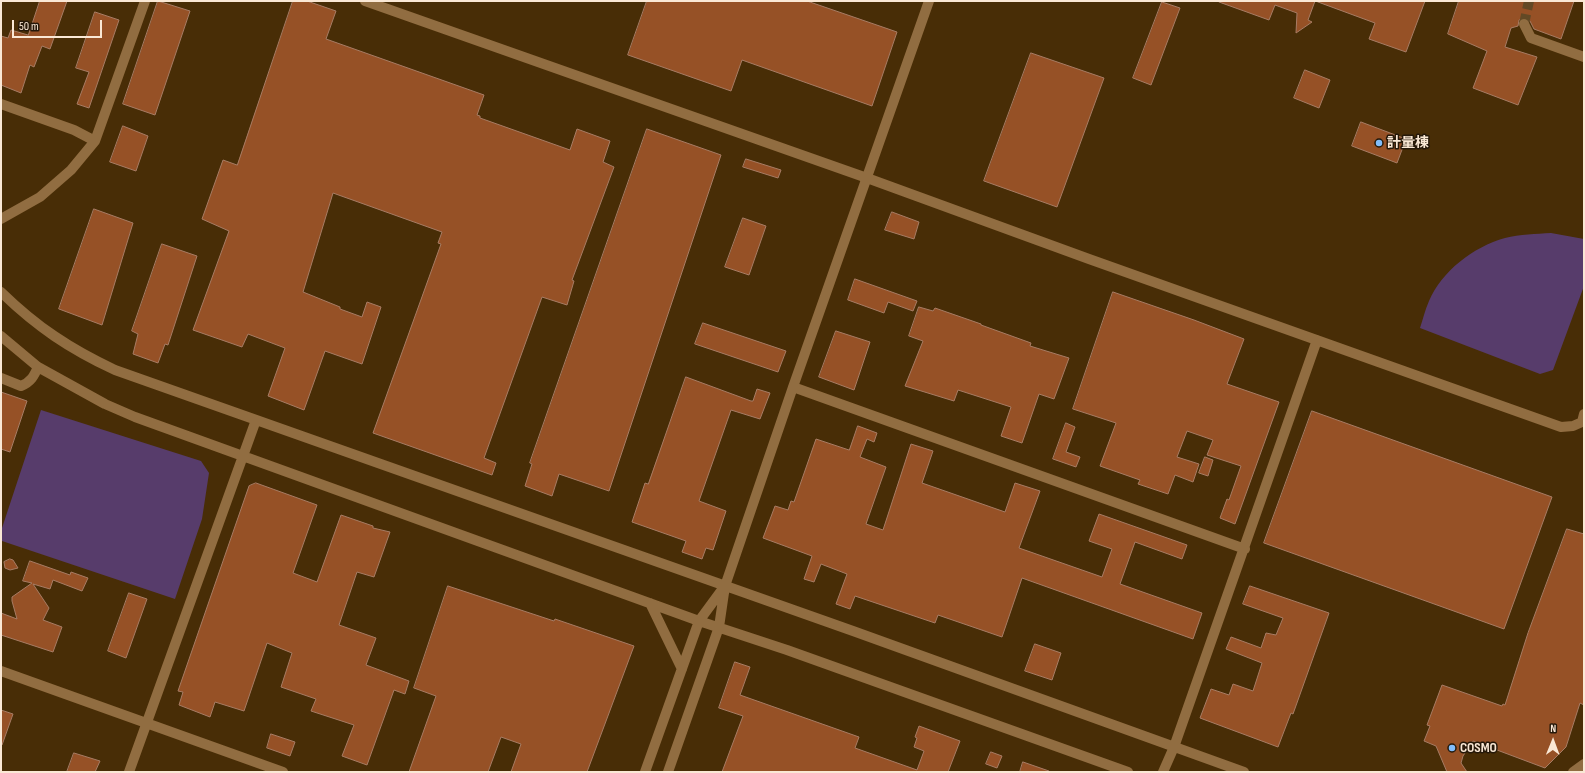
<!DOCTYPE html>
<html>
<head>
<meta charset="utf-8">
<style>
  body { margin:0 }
  #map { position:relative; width:1585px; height:773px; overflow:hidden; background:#482d06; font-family:"Sofia Sans Condensed",sans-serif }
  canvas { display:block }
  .frame { position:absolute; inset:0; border:2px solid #fae8d5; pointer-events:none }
  .north { position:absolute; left:1533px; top:721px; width:40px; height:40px; -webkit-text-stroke:3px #251809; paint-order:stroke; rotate:1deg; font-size:11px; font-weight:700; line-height:16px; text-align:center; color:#fae8d5 }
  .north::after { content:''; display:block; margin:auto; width:14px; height:18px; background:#fae8d5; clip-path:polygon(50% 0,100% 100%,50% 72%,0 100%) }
  .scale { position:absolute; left:12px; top:20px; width:90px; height:18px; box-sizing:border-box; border:2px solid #fae8d5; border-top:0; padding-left:5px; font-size:12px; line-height:14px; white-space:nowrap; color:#fae8d5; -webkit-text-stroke:3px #251809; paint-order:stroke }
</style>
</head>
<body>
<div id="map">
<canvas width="1585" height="773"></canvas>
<div class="frame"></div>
<div class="north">N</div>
<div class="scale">50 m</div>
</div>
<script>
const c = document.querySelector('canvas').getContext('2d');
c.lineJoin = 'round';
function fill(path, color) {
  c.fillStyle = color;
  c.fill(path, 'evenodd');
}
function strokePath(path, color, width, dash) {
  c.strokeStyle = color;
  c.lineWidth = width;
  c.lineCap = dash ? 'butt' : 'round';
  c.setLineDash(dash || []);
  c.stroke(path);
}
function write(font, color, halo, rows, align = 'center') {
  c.font = font + ' "Sofia Sans Condensed","Noto Sans JP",sans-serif';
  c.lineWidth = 3;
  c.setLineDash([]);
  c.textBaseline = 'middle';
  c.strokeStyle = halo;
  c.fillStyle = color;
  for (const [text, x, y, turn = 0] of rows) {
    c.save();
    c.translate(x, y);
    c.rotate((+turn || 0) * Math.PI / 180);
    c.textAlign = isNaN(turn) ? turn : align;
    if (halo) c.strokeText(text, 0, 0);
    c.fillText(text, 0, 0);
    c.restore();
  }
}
const green = new Path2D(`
  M1551,233L1584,239V286L1553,370L1540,374L1420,328C1423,319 1425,310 1429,301C1442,271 1473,247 1505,238C1520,234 1536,234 1551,233Z
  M41,410L201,461L209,473L202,519L175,599L2,541L1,531Z`);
const building = new Path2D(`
  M40,1H67L50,49L42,46L34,67L30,65L21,93L1,85V36L8,38L11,30L28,35Z
  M158,1L190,11L155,115L123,104Z
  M293,1H307L336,11L326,39L484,95L477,115L480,116V118L570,150L577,129L610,141L603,162L614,167L572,280L574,281L567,305L542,297L484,458L496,463L492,475L373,433L441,244L438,243L442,232L333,193L303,292L340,307V309L362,317L367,302L381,307L362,364L325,351L304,410L268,396L285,348L248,334L242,347L193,330L229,231L202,219L223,160L237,165Z
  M647,1H807L897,32L872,106L742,60L731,91L628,55Z
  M1219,1H1315L1308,20L1312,22L1296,33L1297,13L1275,5L1269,20L1219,2Z
  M1319,1H1425L1406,52L1369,39L1375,23L1318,2Z
  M1459,1H1574L1561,39L1534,29L1530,21L1525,18L1519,20L1518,26L1511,28L1505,47L1537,57L1518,105L1473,88L1487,51L1448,34Z
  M1162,2L1180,8L1151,85L1133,78Z
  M95,12L119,20L89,108L77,104L89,72L76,68Z
  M1031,53L1104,78L1057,207L984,181Z
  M1305,70L1330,80L1319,108L1294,98Z
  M1361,122L1406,139L1397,163L1352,146Z
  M123,126L148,136L136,171L110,162Z
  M647,129L721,155L609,491L559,474L552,496L525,486L532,464L530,463Z
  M746,159L781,170L778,178L743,167Z
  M94,209L133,223L102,325L59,309Z
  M892,212L919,222L914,239L885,230Z
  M743,218L766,226L749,275L725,267Z
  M162,244L197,256L168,345L165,344L158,363L133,354L138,334L132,331Z
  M855,279L917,301L913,311L888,302L884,313L848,300Z
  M1113,292L1194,320L1244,339L1227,384L1279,402L1235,524L1220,518L1227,499L1229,500L1241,466L1207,455L1213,440L1187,431L1177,457L1199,464L1193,482L1175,475L1168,494L1138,484L1140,480L1100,466L1116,423L1073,409Z
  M919,307L933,311L935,308L981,324V325L1031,343L1030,346L1069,358L1054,399L1039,394L1022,443L1001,436L1011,407L958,390L954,401L905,386L923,341L909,336Z
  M703,323L786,351L778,372L695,344Z
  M836,331L870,342L854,390L819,377Z
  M686,377L751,401H753L757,389L770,393L760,419L731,410L699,501L726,511L713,550L706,548L702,559L682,552L686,541L632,522L645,483L648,484Z
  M1,392L27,401L10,452L1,449Z
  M1312,411L1552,497L1504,629L1264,543Z
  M1066,423L1075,427L1066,452L1080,457L1076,467L1053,459Z
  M858,426L877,433L874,442L867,439L860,457L886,467L866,524L883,530L911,444L933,451L922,483L1005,512L1015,483L1040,491L1019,548L1102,577L1112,549L1089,541L1099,514L1187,545L1182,559L1135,542L1120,584L1202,613L1193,639L1022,578L1002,637L938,615L935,623L855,596L850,609L836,604L847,574L821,564L814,582L804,579L812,556L763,538L775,506L788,510L791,501L794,502L816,439L849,450Z
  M1205,457L1213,460L1208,476L1199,473Z
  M256,483L317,505L293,573L317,582L341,515L373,526V528L390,532L374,577L357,572L339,625L376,638L366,665L409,681L405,694L394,690L367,765L342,756L354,725L311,711L316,699L281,687L292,653L267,643L244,711L215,702L210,717L179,705L183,692L178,691L249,486Z
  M1567,529L1584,534V705L1580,703L1566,747L1545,768L1473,741L1463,756L1461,763L1467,772H1447L1436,746L1424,741L1430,726L1427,725L1442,685L1502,706L1503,704L1505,705L1528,633Z
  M10,559L13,560L18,568L10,570L5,568L4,562Z
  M30,561L70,575L71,572L88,578L82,591L53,580L50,589L33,584L49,608L43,620L62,627L53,652L1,635V613L17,619L12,601V597L32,583L23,581Z
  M448,586L554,621L555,619L634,646L587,772H511L521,744L501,737L488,772H409L436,696L414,688Z
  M1250,586L1329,613L1293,714L1291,713L1278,747L1200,718L1211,689L1229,695L1233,684L1253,691L1262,663L1226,649L1231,637L1261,648L1266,633L1276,635L1283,618L1243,604Z
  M129,593L147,599L126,658L108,651Z
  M1035,644L1061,653L1052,680L1025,671Z
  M735,662L750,667L740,695L859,737L855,748L917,770L924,751L914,747L917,738L915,737L919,726L960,741L948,772H722L743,716L719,708Z
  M1,710L13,714L2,745H1Z
  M271,734L295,742L290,756L267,748Z
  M991,752L1002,756L997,768L986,764Z
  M74,753L100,761L95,772H67Z
  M1023,762L1049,771V772H1020Z`);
const minorTunnel = new Path2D(`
  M1524,24L1529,1`);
const minor = new Path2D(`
  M365,1L867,178L1089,259L1561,427L1573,426L1582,422L1584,414
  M1524,24L1531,38L1584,57
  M1,104L74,130L95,141
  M1,219L40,197L71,170L95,141L145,1
  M1,292C37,327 70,349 115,370L853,631L1244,772
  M1,336L38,367L105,404L135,417L699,621L787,650L1128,772
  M1,378L21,386C31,382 34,376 38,367
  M793,387L1245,549
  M650,603L682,669
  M1,671L283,772
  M129,772L256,420
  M645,772L699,621L724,587
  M668,772L719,627L725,586L793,387L929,1
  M1163,772L1174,747L1317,340
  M1573,772L1584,764`);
const markers = [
  [1379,143,4,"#81bdfa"],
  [1452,748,4,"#81bdfa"]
];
const poiNames = [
  ["計量棟",1387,143],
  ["COSMO",1460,748]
];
fill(green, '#573c6b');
fill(building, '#965126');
strokePath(building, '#a77c64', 1);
strokePath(minorTunnel, '#634925', 10, [10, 5]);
strokePath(minor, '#916d41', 10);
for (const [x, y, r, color] of markers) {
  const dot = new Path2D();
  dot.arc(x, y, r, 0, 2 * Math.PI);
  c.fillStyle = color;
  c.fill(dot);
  strokePath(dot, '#251809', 1.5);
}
write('bold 14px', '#fae8d5', '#251809', poiNames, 'left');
</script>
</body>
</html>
